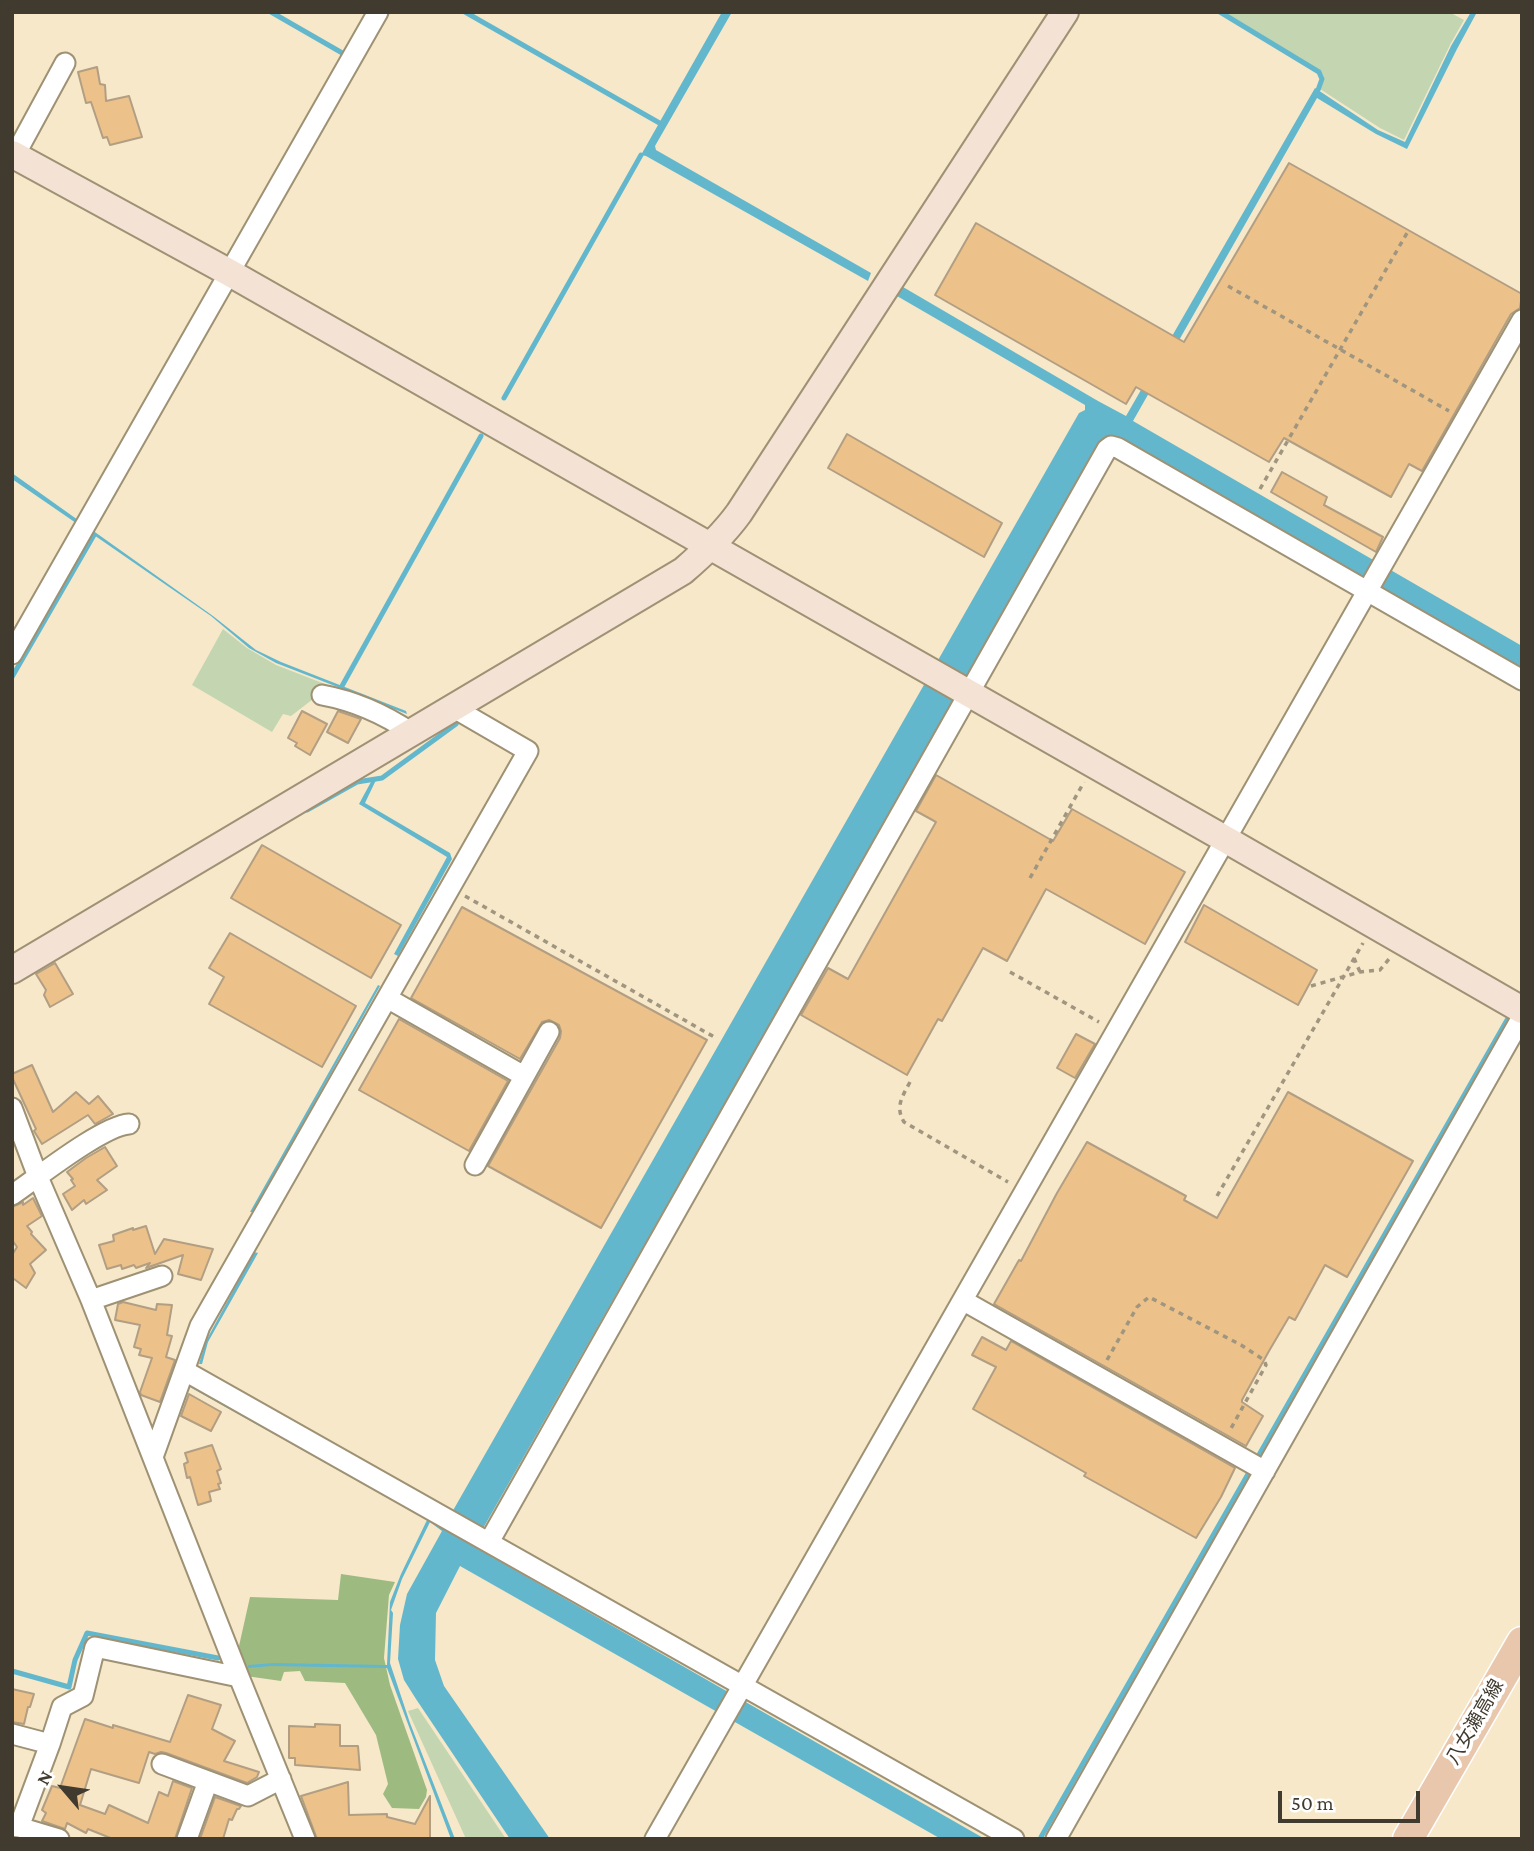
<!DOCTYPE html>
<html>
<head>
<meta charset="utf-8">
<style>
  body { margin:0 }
  #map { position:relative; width:1534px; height:1851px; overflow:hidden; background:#f6e8c9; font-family:"Crimson Pro",serif }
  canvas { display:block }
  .frame { position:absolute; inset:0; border:14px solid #413b2f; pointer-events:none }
  .north { position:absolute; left:28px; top:1753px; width:70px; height:70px; -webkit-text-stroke:5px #fff; paint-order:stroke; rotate:299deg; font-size:19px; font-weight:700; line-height:28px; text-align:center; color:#413b2f }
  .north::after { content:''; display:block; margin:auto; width:24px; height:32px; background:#413b2f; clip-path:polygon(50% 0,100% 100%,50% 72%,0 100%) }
  .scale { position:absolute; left:1278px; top:1791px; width:142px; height:32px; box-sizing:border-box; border:4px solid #413b2f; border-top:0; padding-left:9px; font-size:21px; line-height:24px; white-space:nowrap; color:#413b2f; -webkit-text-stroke:5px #fff; paint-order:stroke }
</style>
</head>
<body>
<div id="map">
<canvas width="1534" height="1851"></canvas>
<div class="frame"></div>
<div class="north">N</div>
<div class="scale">50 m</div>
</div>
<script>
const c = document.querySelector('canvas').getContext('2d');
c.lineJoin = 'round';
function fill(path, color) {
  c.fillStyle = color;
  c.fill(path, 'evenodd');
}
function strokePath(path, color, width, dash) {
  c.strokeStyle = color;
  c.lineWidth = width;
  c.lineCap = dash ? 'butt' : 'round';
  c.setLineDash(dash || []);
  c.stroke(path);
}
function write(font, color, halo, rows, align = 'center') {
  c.font = font + ' "Crimson Pro","Noto Sans JP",serif';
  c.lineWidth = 7;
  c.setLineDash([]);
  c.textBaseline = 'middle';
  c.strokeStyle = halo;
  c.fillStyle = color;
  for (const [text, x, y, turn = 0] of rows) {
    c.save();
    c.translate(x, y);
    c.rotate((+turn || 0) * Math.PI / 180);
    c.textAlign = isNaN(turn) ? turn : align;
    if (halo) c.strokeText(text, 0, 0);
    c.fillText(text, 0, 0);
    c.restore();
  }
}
const green = new Path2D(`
  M1224,12H1449L1464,20L1451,43L1404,140L1380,128L1320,89L1324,77L1321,71Z
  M223,629L247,648L276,665L330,686L291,716L283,714L272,732L192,685Z
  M418,1708L506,1839H466L408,1711Z`);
const forest = new Path2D(`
  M341,1574L395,1582L389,1595L384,1658L390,1685L427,1790L426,1797L419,1809L392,1808L383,1794L388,1784L376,1735L345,1683L305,1681L300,1671L284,1672L281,1681L246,1676L239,1646L250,1597L338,1600Z`);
const water = new Path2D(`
  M722,12H732L655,146L656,150L871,273L868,281L646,156L641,155Z
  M1471,12H1477L1457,49L1407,149L1376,134L1317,98L1133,421L1522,646V669L1115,436H1110L1102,440L473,1546L985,1839H941L460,1566L436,1613L435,1660L444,1686L550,1839H510L416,1699L404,1680L398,1659L400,1625L407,1594L442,1531L430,1522L402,1579L391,1610L393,1613L390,1663L410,1723L455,1839H451L387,1668L271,1666L248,1668V1665L274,1663L387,1665L390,1602L401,1574L427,1520L190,1387L193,1380L443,1528L1079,413L1085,410V405L897,296L903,287L1098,401L1126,416L1315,88L1378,130L1405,142L1451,46Z
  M12,473L78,520L76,523L12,479Z
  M92,530L213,616L256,650L281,662L406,711L407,714L276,663L249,648L211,616L91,533Z
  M372,780H376L365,803L450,853L452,859L398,956L394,954L447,857L359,804Z
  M378,985L380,986L253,1212H250Z
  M254,1252L258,1253L208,1342L202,1364H199L206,1341Z`);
const stream = new Path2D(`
  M271,12L344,54L346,51
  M465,12L663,125
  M1220,12L1319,72L1322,79L1318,90
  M504,398L641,155
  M12,677L94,535
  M342,686L481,436
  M307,810L357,782L382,778L456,724
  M12,1671L69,1687L75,1660L87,1633L218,1658
  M1041,1837L1507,1020`);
const building = new Path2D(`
  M97,67L100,84L105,85L106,101L129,96L142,137L110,145L107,137L103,138L91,102L86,103L78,72Z
  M1289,163L1522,294L1520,308L1511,314L1422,471L1409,464L1391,497L1284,438L1269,462L1136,387L1126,404L935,295L976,223L1184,342Z
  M847,434L1002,523L984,557L828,468Z
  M1282,472L1327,497L1324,505L1383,537L1376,552L1271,492Z
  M302,711L327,724L310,755L295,746L297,743L288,738Z
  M338,711L361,719L348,743L327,732Z
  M936,775L1053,841L1072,809L1185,872L1145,944L1046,889L1007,961L983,948L942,1021L938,1019L907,1075L801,1015L828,968L848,979L936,822L916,811Z
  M262,845L401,925L371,978L231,898Z
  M1204,905L1317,970L1298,1005L1185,942Z
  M462,907L707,1040L601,1228L488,1166L560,1038L561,1031L559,1025L549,1020L542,1022L520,1059L411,998Z
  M230,933L356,1006L322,1067L209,1004L224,977L209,968Z
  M55,963L73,994L50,1007L44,995L46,990L36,974Z
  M399,1019L508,1081L469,1151L359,1090Z
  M1076,1034L1095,1044L1075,1078L1057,1068Z
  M32,1065L53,1112L76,1092L89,1104L98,1096L113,1114L95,1124L88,1115L42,1144L34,1131L36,1129L12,1077V1074Z
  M1288,1092L1413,1161L1347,1277L1325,1265L1295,1320L1289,1317L1269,1351L1242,1400V1402L1263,1416L1246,1446L994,1304L1019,1260L1021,1261L1057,1193L1087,1142L1186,1196L1184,1200L1217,1218Z
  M105,1147L117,1166L97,1180L107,1190L86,1204L84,1200L72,1210L63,1194L75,1186L71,1180L73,1179L67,1172L86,1158Z
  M33,1198L42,1216L27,1226L32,1232L31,1234L46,1250L30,1264L35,1273L26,1288L14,1279L12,1280V1255L17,1247L12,1240V1207L23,1202V1205Z
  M146,1226L155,1254L164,1239L213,1249L201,1280L178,1274L183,1255L146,1268L150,1263L136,1268L134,1265L122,1269L121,1265L107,1269L99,1245L114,1241L113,1235L133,1228V1230Z
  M123,1302L156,1310L157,1304L172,1305L167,1335L172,1336L166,1357L175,1360L160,1402L141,1395L140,1392L152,1358L139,1355L141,1349L134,1347L140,1325L115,1320L118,1304Z
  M982,1337L1006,1350L1011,1341L1235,1468L1221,1497L1196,1538L1084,1476L1086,1473L973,1409L996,1367L972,1355Z
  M189,1394L221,1412L211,1431L181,1416Z
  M212,1445L221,1469L217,1471L221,1483L218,1484L220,1489L209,1492L211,1501L198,1505L190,1477L187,1478L184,1464L188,1462L185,1453Z
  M12,1689L34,1694L30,1707H28L24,1724L12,1722Z
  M188,1695L221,1705L212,1729L235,1741L224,1761L259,1772L257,1777L247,1783L166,1753L161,1752L155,1754L149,1752L139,1783L91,1769L80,1805L105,1814L109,1805L148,1823L159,1792L168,1796L173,1781L192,1788L175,1839H113L88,1829L86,1833L67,1823L65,1829L42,1821L46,1813L42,1810L52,1786L60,1788L85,1719L113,1728V1725L170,1742Z
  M315,1724L340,1725V1746H358L360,1770L295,1765V1758H289V1726L315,1727Z
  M348,1782L349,1815L387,1814V1817L415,1824L430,1796V1839H317L301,1796Z
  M215,1797L241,1806L239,1809H237L232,1820L229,1819L223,1839H200Z`);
const path = new Path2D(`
  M1228,286L1449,411
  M1260,489L1407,233
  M1030,878L1084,782
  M465,896L716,1038
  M1354,958L1360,972
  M1010,972L1099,1022
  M1311,986L1360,972L1380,970L1389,959
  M910,1082C902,1097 895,1107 904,1122L1008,1182
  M1217,1196L1363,943
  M1107,1360L1137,1307L1149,1297L1241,1345L1264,1360L1266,1365L1229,1432`);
const street = new Path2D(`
  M15,155L65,63
  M12,654L378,12
  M322,695C355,701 384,714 412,733
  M387,998L524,1076
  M12,1108L38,1177L91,1300L239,1677L305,1839
  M475,1165L549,1032
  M12,1195C37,1178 102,1126 129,1124
  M91,1300L162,1276
  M964,1301L1265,1471
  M185,1371L1014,1839
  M153,1457L200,1326L528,751L454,708
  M489,1542L1107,449L1111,446L1118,448L1522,680
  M12,1734L50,1744
  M162,1764L248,1796L281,1779
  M12,1826L19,1827L50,1744L62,1707L83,1696L95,1647L239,1677
  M19,1827L59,1839
  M187,1839L208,1781
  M655,1839L1522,320
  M1056,1839L1522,1017`);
const secondary = new Path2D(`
  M12,154L230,273L1225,839L1522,1010
  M12,970L683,571C704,553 723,535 739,513L1065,12`);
const primary = new Path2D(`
  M1408,1839L1522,1642`);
const streetNames = [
  ["八女瀬高線",1475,1722,-60]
];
fill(green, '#c3d6b1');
fill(forest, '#9dbb80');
fill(water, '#63b7cd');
strokePath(stream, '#63b7cd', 5);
fill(building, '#ecc28a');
strokePath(building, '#b29e83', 2);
strokePath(street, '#9e9174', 23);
strokePath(secondary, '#9e9174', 30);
strokePath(primary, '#fff', 33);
strokePath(path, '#a09680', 3.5, [5, 5]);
strokePath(street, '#fff', 19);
strokePath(secondary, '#f4e3d5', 26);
strokePath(primary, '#e9c7ac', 30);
write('19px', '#413b2f', '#fff', streetNames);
</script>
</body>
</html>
